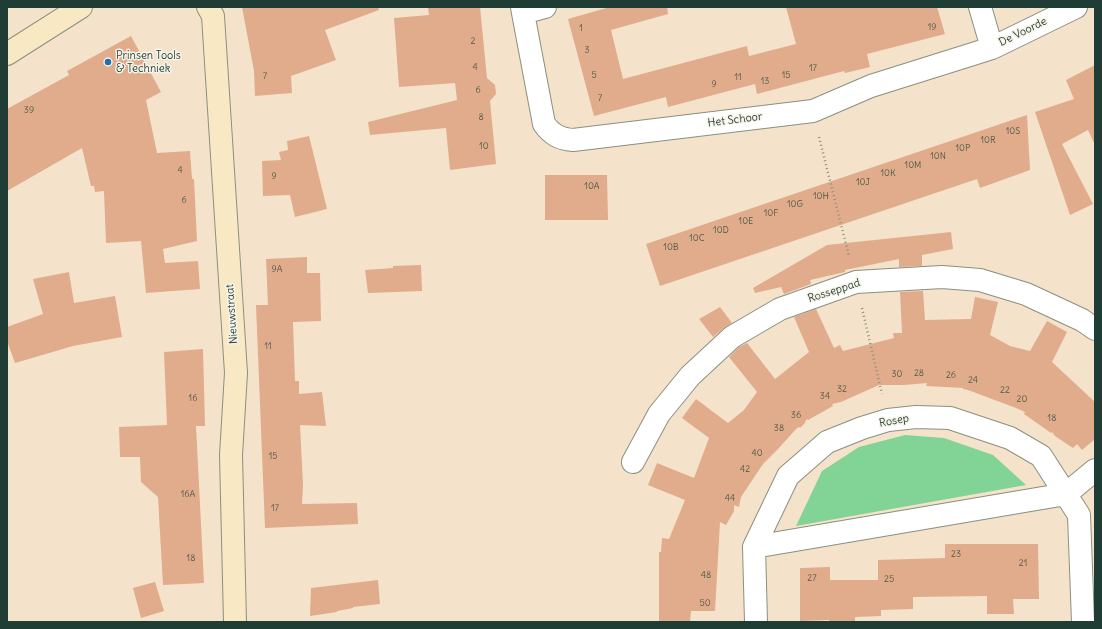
<!DOCTYPE html>
<html>
<head>
<meta charset="utf-8">
<style>
  body { margin:0 }
  #map { position:relative; width:1102px; height:629px; overflow:hidden; background:#f5e2cb; font-family:Delius,sans-serif }
  canvas { display:block }
  .frame { position:absolute; inset:0; border:8px solid #1f3d34; pointer-events:none }
</style>
</head>
<body>
<div id="map">
<canvas width="1102" height="629"></canvas>
<div class="frame"></div>
</div>
<script>
const c = document.querySelector('canvas').getContext('2d');
c.lineJoin = 'round';
function fill(path, color) {
  c.fillStyle = color;
  c.fill(path, 'evenodd');
}
function strokePath(path, color, width, dash) {
  c.strokeStyle = color;
  c.lineWidth = width;
  c.lineCap = dash ? 'butt' : 'round';
  c.setLineDash(dash || []);
  c.stroke(path);
}
function write(font, color, halo, rows, align = 'center') {
  c.font = font + ' Delius,sans-serif';
  c.lineWidth = 3;
  c.setLineDash([]);
  c.textBaseline = 'middle';
  c.strokeStyle = halo;
  c.fillStyle = color;
  for (const [text, x, y, turn = 0] of rows) {
    c.save();
    c.translate(x, y);
    c.rotate((+turn || 0) * Math.PI / 180);
    c.textAlign = isNaN(turn) ? turn : align;
    if (halo) c.strokeText(text, 0, 0);
    c.fillText(text, 0, 0);
    c.restore();
  }
}
const green = new Path2D(`
  M905,435L944,438L993,455L1026,485L796,526L822,471L859,447Z`);
const building = new Path2D(`
  M242,7H378L379,10L325,30L336,60L291,76L292,93L255,96L254,71Z
  M428,7H480L487,78L495,85L496,94L490,101L496,164L450,170L446,128L370,135L368,122L457,100L455,83L399,87L394,18L429,15Z
  M610,7H667L668,14L611,30L623,79L747,46L749,56L796,44L786,7H937L945,34L867,54L870,67L845,73L844,71L757,94L755,84L668,107L666,97L594,116L568,19Z
  M131,36L161,92L146,100L157,153L190,151L192,179H194L197,241L163,249L165,263L198,261L200,289L146,293L141,241L106,243L104,191L95,192L94,186H91L82,148L7,191V109L69,75L67,71Z
  M1095,65V145L1088,130L1062,144L1093,204L1070,215L1035,112L1074,99L1066,80Z
  M1027,115L1030,170L980,188L977,179L660,286L646,244Z
  M309,136L327,209L295,217L290,195L263,196L262,161L281,160L279,152L288,150L287,141Z
  M545,175H607L608,220H545Z
  M951,232L953,249L922,255V266L899,267V259L845,270V272L810,280L811,284L784,294L781,287L755,293L753,288L827,245Z
  M307,257V273H320L321,321L293,322L295,381H299V394L322,392L326,426L300,425L303,485L302,504L357,503L358,524L265,528L256,305H268L266,259Z
  M421,265L422,291L368,293L365,270L393,268V266Z
  M69,272L74,303L115,296L122,337L73,346L15,363L7,341V327L43,314L33,279Z
  M923,291L925,320L971,319L975,297L998,302L990,335L1010,346L1030,351L1047,321L1067,332L1052,362L1095,402V439L1082,450L1077,444L1073,448L1055,436L1052,432L1051,433L1024,414L1025,412L1016,408L968,390L963,389V388L926,386L927,383L904,385H879L841,402L832,404L833,406L808,420L807,419L805,422V423L800,428L799,427L797,428L778,449L763,464L741,497L739,507L734,505V511L726,525L720,522L715,611H691L690,622H659V552H661L662,538L669,539L685,500L648,485L657,463L694,478L709,438L682,418L696,399L728,423L744,410L757,392L729,357L739,347L747,343L775,379L809,352L794,317L816,309L834,348L840,345L843,351L894,338L893,333H902L900,292Z
  M720,307L732,323L724,328L713,337L699,319Z
  M203,349L205,426H196L204,583L163,585L158,497L141,482L140,457H120L119,427L167,425L164,352Z
  M945,544H1038L1039,599H1013L1014,614H987V596L913,597V609L881,610V616L855,617V622H829V620L800,621V568L830,567V580H878V560L945,558Z
  M378,580L380,604L353,607V608L337,611V612L310,616L311,588Z
  M155,582L164,611L141,618L133,588Z`);
const path = new Path2D(`
  M819,137L849,256
  M862,308L882,394`);
const street = new Path2D(`
  M522,7L523,13L545,7
  M980,7L992,48
  M523,13L544,124C552,135 560,139 573,140L813,111L871,86L992,48L1076,7
  M633,462L659,414L690,376L732,337L780,309L856,282L942,277L980,280L1026,294L1082,320L1095,329
  M754,547L1066,494L1095,470
  M756,622L754,547L788,476L827,442L862,428L888,420L916,417L950,418L1010,438L1041,456L1079,515L1083,622`);
const secondary = new Path2D(`
  M208,7L213,16L236,373L231,455L235,622
  M7,54L81,7`);
const markers = [
  [108,62,4,"#1f6fb2"]
];
const numberNames = [
  ["19",932,27],
  ["1",581,28],
  ["2",473,41],
  ["3",587,50],
  ["4",475,67],
  ["17",813,68],
  ["5",594,75],
  ["15",786,75],
  ["7",265,76],
  ["11",738,77],
  ["13",765,81],
  ["9",714,84],
  ["6",478,90],
  ["7",600,98],
  ["39",29,110],
  ["8",481,117],
  ["10S",1013,131],
  ["10R",988,140],
  ["10",484,146],
  ["10P",963,148],
  ["10N",938,156],
  ["10M",913,165],
  ["4",180,170],
  ["10K",888,173],
  ["9",274,176],
  ["10J",863,182],
  ["10A",592,186],
  ["10H",821,196],
  ["6",184,200],
  ["10G",795,204],
  ["10F",771,213],
  ["10E",746,221],
  ["10D",721,230],
  ["10C",697,238],
  ["10B",671,247],
  ["9A",277,269],
  ["11",268,346],
  ["28",919,373],
  ["30",897,374],
  ["26",951,375],
  ["24",973,380],
  ["32",842,389],
  ["22",1005,390],
  ["34",825,396],
  ["16",193,398],
  ["20",1022,399],
  ["36",796,415],
  ["18",1052,418],
  ["38",779,428],
  ["40",757,453],
  ["15",273,456],
  ["42",745,469],
  ["16A",188,494],
  ["44",730,498],
  ["17",275,508],
  ["23",956,554],
  ["18",191,558],
  ["21",1023,563],
  ["48",706,575],
  ["27",812,578],
  ["25",889,579],
  ["50",705,603]
];
const streetNames = [
  ["De Voorde",1023,32,-26],
  ["Het Schoor",735,120,-7],
  ["Rosseppad",834,291,-18],
  ["Nieuwstraat",232,314,-94],
  ["Rosep",894,421,-10]
];
const poiNames = [
  ["Prinsen Tools",116,56],
  ["& Techniek",116,69]
];
fill(green, '#82d496');
fill(building, '#e0ac8c');
strokePath(street, '#8a9080', 24);
strokePath(secondary, '#8a9080', 24);
strokePath(path, '#8a9080', 2.5, [1, 3]);
strokePath(street, '#fff', 22);
strokePath(secondary, '#f8e8c3', 22);
for (const [x, y, r, color] of markers) {
  const dot = new Path2D();
  dot.arc(x, y, r, 0, 2 * Math.PI);
  c.fillStyle = color;
  c.fill(dot);
  strokePath(dot, '#f7f3e8', 1.5);
}
write('9px', '#4f594a', null, numberNames);
write('11px', '#1f3d34', '#f7f3e8', streetNames);
write('11px', '#1f3d34', '#f7f3e8', poiNames, 'left');
</script>
</body>
</html>
